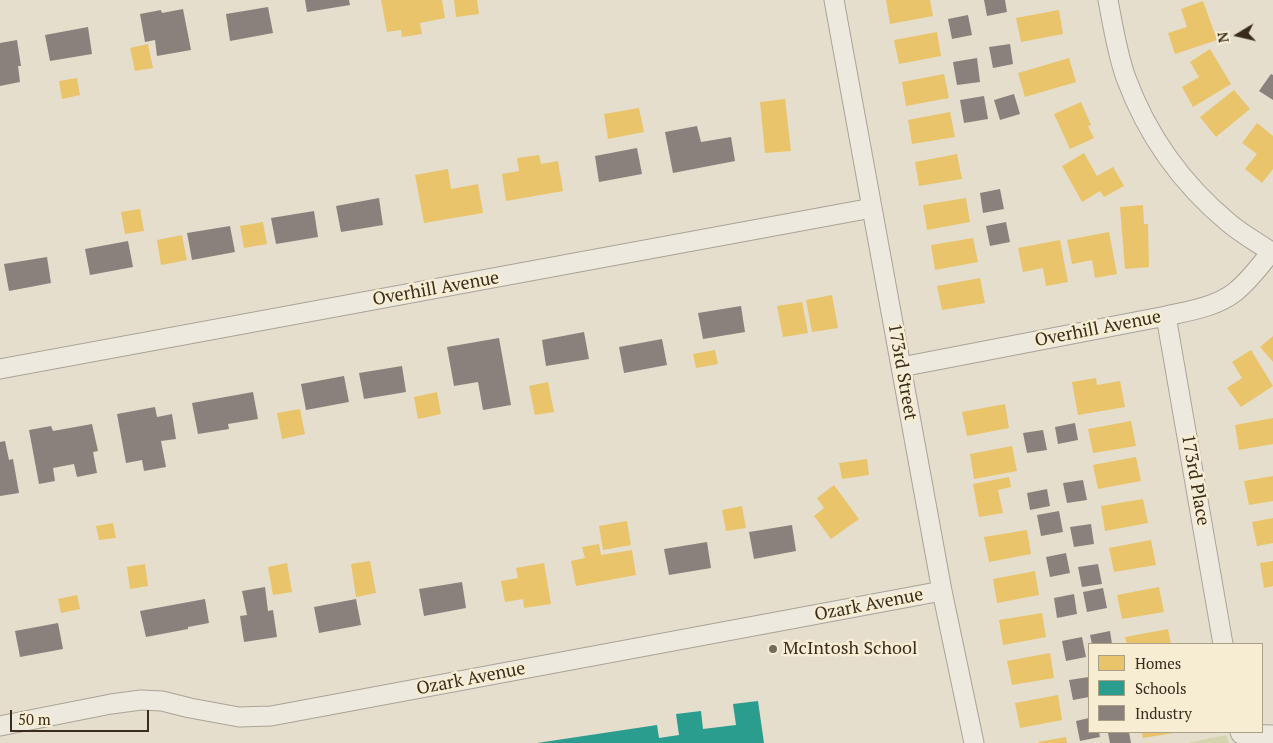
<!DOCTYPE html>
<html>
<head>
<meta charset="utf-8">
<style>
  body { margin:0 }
  #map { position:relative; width:1273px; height:743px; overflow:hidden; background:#e5decd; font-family:"PT Serif",serif }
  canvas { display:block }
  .legend { position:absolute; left:1088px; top:643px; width:175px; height:90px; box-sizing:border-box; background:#f6edd2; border:1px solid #aaa08a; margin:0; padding:6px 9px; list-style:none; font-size:15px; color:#392c1d }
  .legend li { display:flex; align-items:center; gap:10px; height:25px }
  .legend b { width:25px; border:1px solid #aaa08a }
  .north { position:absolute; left:1213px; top:10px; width:50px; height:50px; -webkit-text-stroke:4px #f6edd2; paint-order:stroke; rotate:261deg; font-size:14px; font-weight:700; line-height:20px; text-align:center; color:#392c1d }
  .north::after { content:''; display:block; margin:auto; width:18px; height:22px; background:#392c1d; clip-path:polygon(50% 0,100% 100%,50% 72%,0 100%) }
  .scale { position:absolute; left:10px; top:710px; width:139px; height:22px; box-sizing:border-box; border:2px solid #392c1d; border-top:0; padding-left:6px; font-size:15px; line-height:18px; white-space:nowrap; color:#392c1d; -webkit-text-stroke:4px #f6edd2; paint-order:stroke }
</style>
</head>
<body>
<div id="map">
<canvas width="1273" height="743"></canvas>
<ul class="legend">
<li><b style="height:14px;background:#e9c46a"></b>Homes</li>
<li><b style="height:14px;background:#2a9d8f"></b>Schools</li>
<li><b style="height:14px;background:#8a817c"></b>Industry</li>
</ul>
<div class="north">N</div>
<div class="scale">50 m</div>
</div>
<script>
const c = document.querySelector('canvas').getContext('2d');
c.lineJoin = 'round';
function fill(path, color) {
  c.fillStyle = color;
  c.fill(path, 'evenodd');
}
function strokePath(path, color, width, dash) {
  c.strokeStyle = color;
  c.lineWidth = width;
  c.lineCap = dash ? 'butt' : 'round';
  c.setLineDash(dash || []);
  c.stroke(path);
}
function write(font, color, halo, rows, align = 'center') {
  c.font = font + ' "PT Serif",serif';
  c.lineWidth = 5;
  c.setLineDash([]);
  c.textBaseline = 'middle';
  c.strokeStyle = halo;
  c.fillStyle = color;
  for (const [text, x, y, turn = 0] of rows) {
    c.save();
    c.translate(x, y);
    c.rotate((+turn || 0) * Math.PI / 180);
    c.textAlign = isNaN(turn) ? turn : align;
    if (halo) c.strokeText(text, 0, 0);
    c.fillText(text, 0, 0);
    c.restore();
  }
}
const green = new Path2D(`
  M1226,735L1229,743H1187Z`);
const homes = new Path2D(`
  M381,0H442L445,18L420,23L422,34L402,37L401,30L387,32Z
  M454,0H477L479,14L456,17Z
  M886,0H930L933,16L890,24Z
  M1203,1L1217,40L1175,54L1168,33L1187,27L1181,9Z
  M1059,10L1063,34L1021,42L1016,18Z
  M937,32L941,56L899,64L894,40Z
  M148,44L153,68L135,71L130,48Z
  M1210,49L1231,84L1193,107L1182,87L1199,77L1190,62Z
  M1069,58L1076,82L1025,97L1018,73Z
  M944,74L949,98L906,106L902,82Z
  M77,78L80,95L62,99L59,81Z
  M1234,90L1250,109L1216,137L1200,117Z
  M785,99L791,151L765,153L760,102Z
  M1081,102L1091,125L1088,126L1094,138L1070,149L1054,114Z
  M639,108L644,132L608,139L604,114Z
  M950,112L955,137L912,144L908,120Z
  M1257,123L1273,136V169L1262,183L1245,169L1257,154L1242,143Z
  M1084,153L1097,176L1113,167L1124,186L1104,197L1100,191L1082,202L1062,166Z
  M957,154L962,179L919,186L915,162Z
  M539,155L541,164L558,161L563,191L506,201L502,174L519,171L517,158Z
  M448,169L451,189L478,184L483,213L424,223L415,175Z
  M966,198L970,222L927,230L923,205Z
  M1143,205L1144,224H1148L1149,267L1125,269L1120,207Z
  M140,209L144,231L125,234L121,212Z
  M263,222L267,244L244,248L240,226Z
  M1109,232L1117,274L1095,278L1092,260L1072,264L1067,240Z
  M182,235L187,260L161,265L157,240Z
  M973,238L978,262L935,270L931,245Z
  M1060,240L1068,282L1046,286L1043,268L1023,272L1018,248Z
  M980,278L985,303L942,310L937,286Z
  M832,295L838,328L812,332L806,300Z
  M802,302L808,333L783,337L777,306Z
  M1273,336V362L1260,347Z
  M715,350L718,364L696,368L693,354Z
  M1251,350L1273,386L1241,407L1227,388L1242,378L1232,362Z
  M1096,378L1097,385L1120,381L1125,407L1078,415L1072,382Z
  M548,382L554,412L535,415L529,386Z
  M437,392L441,414L418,419L414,397Z
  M1005,404L1009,428L967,436L962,412Z
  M300,409L305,434L282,439L277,413Z
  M1273,418V444L1239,450L1235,425Z
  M1131,421L1136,446L1093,453L1088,429Z
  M1012,446L1017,471L974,479L970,454Z
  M1136,457L1141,481L1098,489L1093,465Z
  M867,459L869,475L842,479L839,463Z
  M1273,476V501L1249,505L1244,481Z
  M1009,477L1011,487L998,490L1003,513L979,517L973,484Z
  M834,485L859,519L831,539L814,516L824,508L817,498Z
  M1143,499L1148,523L1105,531L1101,506Z
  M742,506L746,528L726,531L722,510Z
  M1273,518V543L1257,546L1252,522Z
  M627,521L631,545L603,550L599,526Z
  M113,523L116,538L99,540L96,526Z
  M1027,530L1031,554L989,562L984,537Z
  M1151,540L1156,565L1114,572L1109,548Z
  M599,544L601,555L632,550L636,575L576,586L571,561L585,558L582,547Z
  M370,561L376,593L356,597L351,564Z
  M1273,561V586L1264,588L1260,563Z
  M287,563L292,592L273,595L268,567Z
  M544,563L551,604L524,608L523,599L505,602L501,581L518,578L516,568Z
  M145,564L148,586L130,589L127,567Z
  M1035,571L1039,595L997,603L993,579Z
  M1159,587L1164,612L1122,619L1117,595Z
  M77,595L80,609L61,613L58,599Z
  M1042,613L1046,637L1003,645L999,620Z
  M1168,629L1171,644H1127L1125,637Z
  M1050,653L1054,678L1012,685L1007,661Z
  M1058,695L1062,720L1020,728L1015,703Z
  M1142,732H1174V733L1143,738Z
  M1066,737L1067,743H1038V742Z`);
const schools = new Path2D(`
  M758,701L764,743H537L657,725L659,738L679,735L676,714L701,711L703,729L736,725L733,704Z`);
const industry = new Path2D(`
  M305,0H349L350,5L307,12Z
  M984,0H1005L1007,12L987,16Z
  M268,7L273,33L230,41L226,14Z
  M183,9L191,50L157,56L155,40L145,42L140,14L161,10L162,13Z
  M968,15L972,35L952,39L948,19Z
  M88,27L92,54L50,61L45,35Z
  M17,40L21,66H18L20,82L0,86V43Z
  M1010,44L1013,64L993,68L989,47Z
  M977,58L980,82L957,85L953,62Z
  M1271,74L1273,75V100L1259,91Z
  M1014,94L1020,114L1000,120L994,100Z
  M984,96L988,119L964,123L960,100Z
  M697,126L701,142L731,137L735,161L673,173L665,132Z
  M637,148L642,174L599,182L595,156Z
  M1000,189L1004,209L983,213L980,193Z
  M379,198L383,225L341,232L336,206Z
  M314,211L318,237L276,244L271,218Z
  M1006,222L1010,242L990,246L986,226Z
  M230,226L235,252L192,260L187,233Z
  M128,241L133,267L90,275L85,249Z
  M47,257L51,283L9,291L4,264Z
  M741,306L745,332L703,339L698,313Z
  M584,332L589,359L546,366L542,340Z
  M499,338L511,405L483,410L478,382L454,386L447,347Z
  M662,339L667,365L624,373L619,347Z
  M402,366L406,392L364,399L359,373Z
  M344,376L349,402L306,410L301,384Z
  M253,392L258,419L228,424L229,429L198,434L192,403Z
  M155,407L157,417L172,414L176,439L161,441L166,467L144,471L142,460L126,463L117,414Z
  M1075,423L1078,440L1058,444L1055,427Z
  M92,424L98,451L93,452L97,473L77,477L74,464L53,468L55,481L39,484L29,430L51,426L53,431Z
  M1043,430L1047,450L1027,453L1023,433Z
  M5,441L9,460L13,459L19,493L0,496V442Z
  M1083,480L1087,500L1067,503L1063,483Z
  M1047,489L1050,506L1030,510L1027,493Z
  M1059,511L1063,532L1041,536L1037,515Z
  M1091,524L1094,544L1074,547L1070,527Z
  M792,525L796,551L754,559L749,532Z
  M707,542L711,568L669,575L664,549Z
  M1066,553L1070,573L1050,577L1046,557Z
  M1098,564L1102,584L1082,587L1078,567Z
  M462,582L466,608L424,616L419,589Z
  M265,587L268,611L273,610L277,637L244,642L240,616L247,615L242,591Z
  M1103,588L1107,608L1087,612L1083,592Z
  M1074,594L1077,614L1057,618L1054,598Z
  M205,599L209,623L188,627V629L146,637L140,611Z
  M356,599L361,625L319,633L314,607Z
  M58,623L63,649L20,657L15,631Z
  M1110,631L1112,644H1092L1090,635Z
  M1082,637L1086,657L1066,661L1062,641Z
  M1089,677V697L1073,700L1069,680Z
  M1089,718V732H1099L1100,737L1080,741L1076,721Z
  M1112,732H1129L1131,743H1110L1108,733Z`);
const street = new Path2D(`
  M834,0L942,591L974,743
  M1108,0C1113,26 1117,53 1126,78C1147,135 1182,184 1229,223C1242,234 1258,243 1273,253
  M1166,316L1223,644
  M901,367L1166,316C1189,311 1216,307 1235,292C1249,281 1260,266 1271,252
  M0,369L872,208
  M0,726L111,704L141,700L162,701L190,708L239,717L271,716L942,591
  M1240,732L1241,734L1273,735`);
const markers = [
  [773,649,5,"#756a5b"]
];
const streetNames = [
  ["Overhill Avenue",436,289,-10],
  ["Overhill Avenue",1098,329,-11],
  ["173rd Street",902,372,80],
  ["173rd Place",1195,480,80],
  ["Ozark Avenue",869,605,-11],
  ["Ozark Avenue",471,679,-11]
];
const poiNames = [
  ["McIntosh School",783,649]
];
fill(green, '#d4d5af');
fill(homes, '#e9c46a');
fill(schools, '#2a9d8f');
fill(industry, '#8a817c');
strokePath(street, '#aaa396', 21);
strokePath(street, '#ede9df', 19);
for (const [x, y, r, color] of markers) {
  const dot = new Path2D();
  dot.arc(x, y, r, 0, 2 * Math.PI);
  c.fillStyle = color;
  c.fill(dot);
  strokePath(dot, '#f6edd2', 2);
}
write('18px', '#392c1d', '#f6edd2', streetNames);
write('18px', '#392c1d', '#f6edd2', poiNames, 'left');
</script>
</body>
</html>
